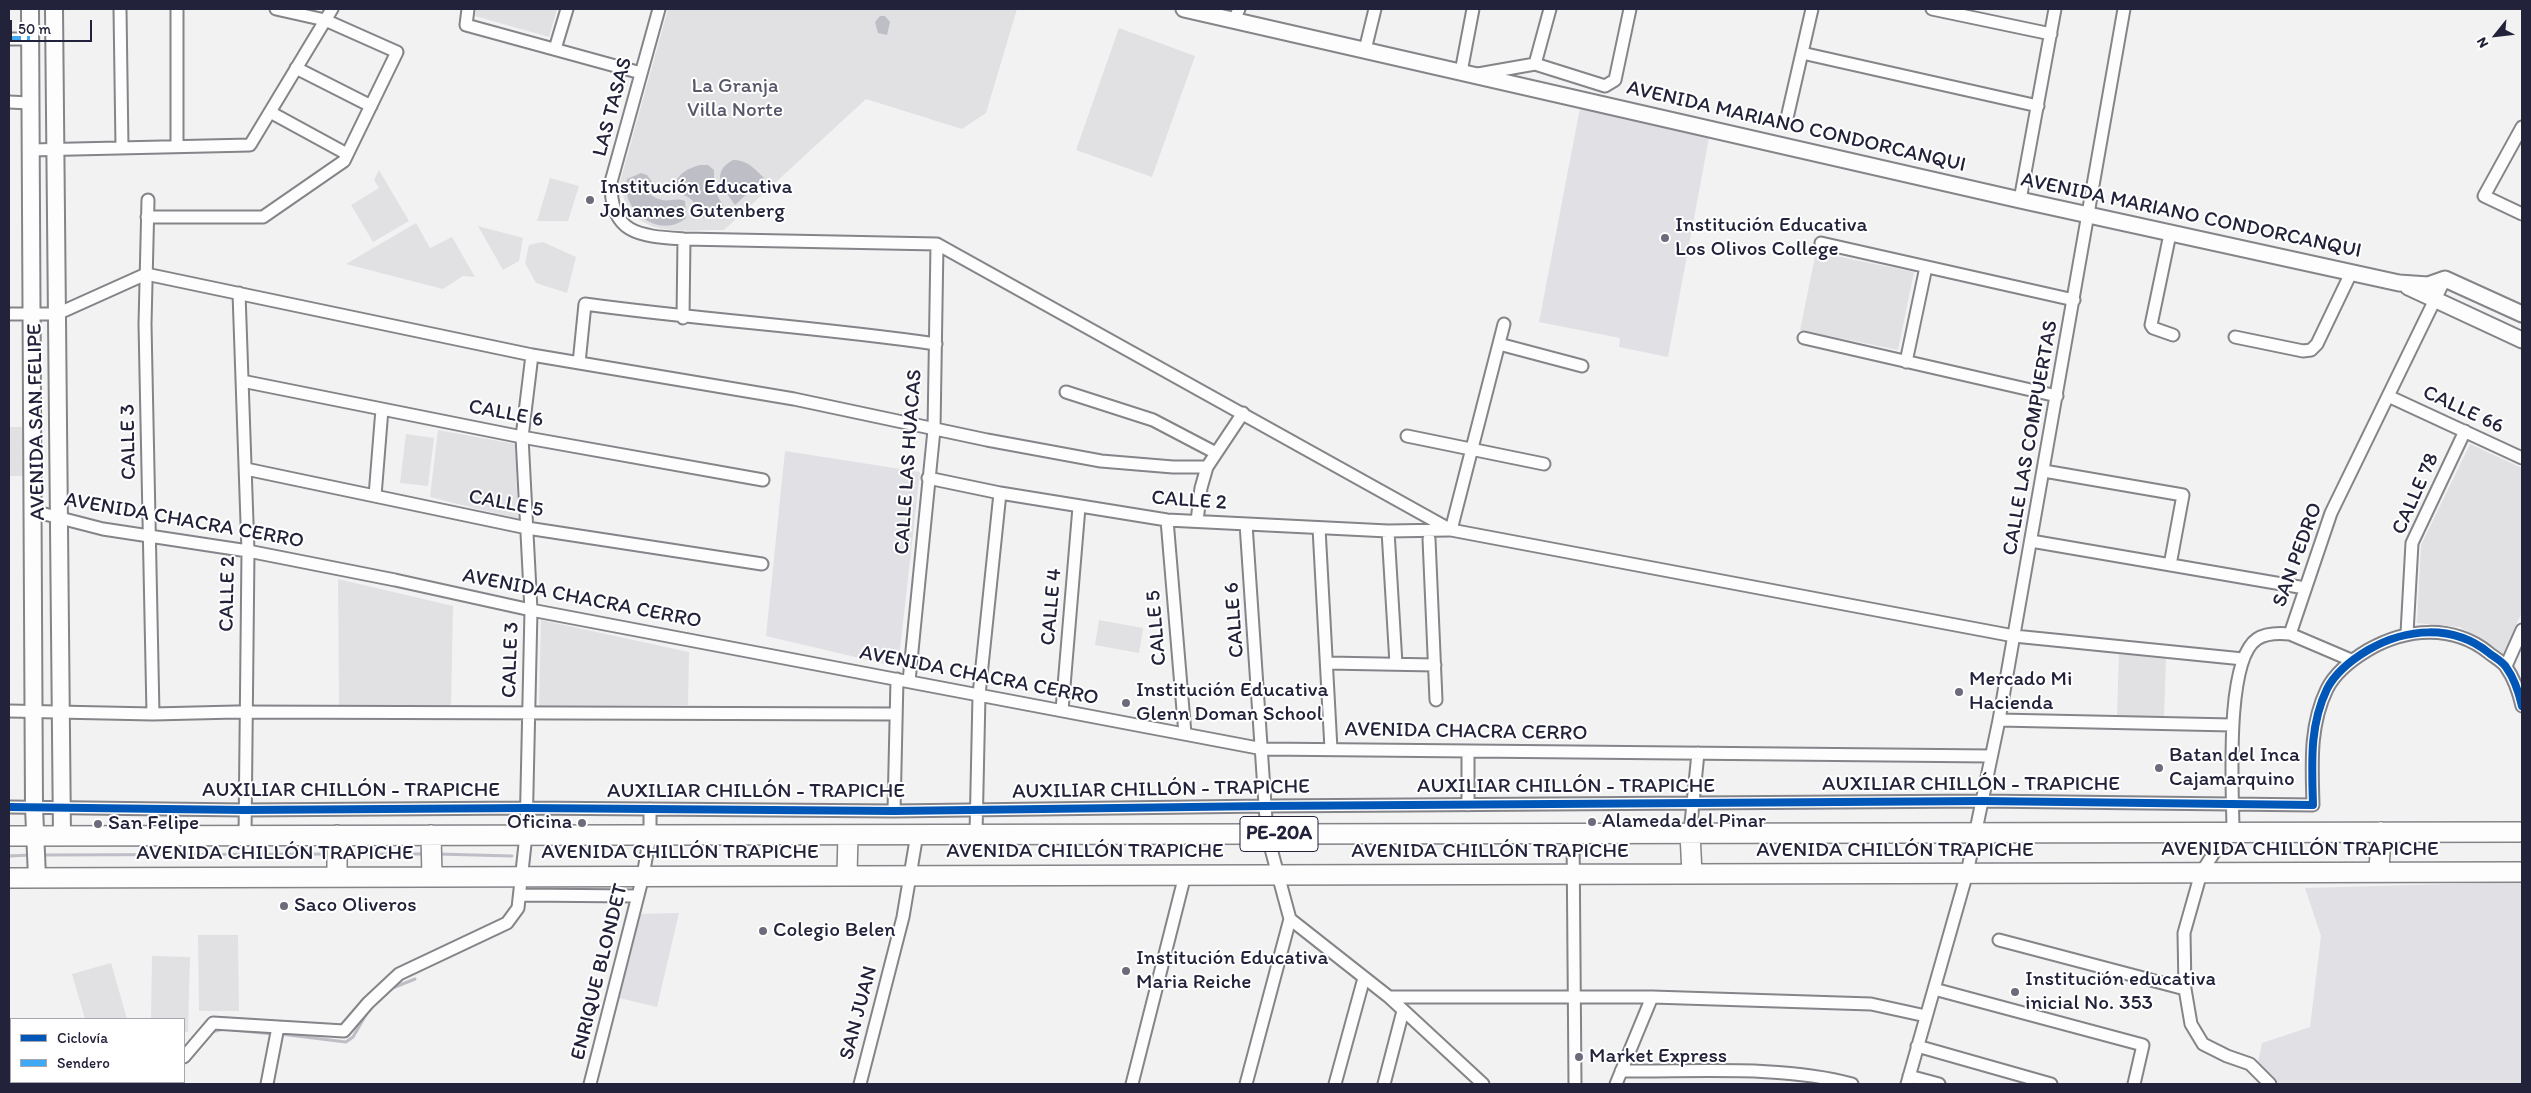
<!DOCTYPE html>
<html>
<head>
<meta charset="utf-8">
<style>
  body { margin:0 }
  #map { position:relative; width:2531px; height:1093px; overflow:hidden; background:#f2f2f3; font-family:Itim,sans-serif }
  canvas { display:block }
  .frame { position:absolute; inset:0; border:10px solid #22223b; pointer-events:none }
  .legend { position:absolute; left:10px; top:1018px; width:175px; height:65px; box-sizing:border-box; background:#fff; border:1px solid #a7a7b1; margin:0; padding:6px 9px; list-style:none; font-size:15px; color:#22223b }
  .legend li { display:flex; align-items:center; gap:10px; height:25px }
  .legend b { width:25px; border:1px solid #a7a7b1 }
  .north { position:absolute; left:2471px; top:10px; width:50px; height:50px; -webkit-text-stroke:4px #fff; paint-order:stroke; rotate:241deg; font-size:14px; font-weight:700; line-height:20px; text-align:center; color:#22223b }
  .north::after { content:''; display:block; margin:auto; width:18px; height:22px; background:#22223b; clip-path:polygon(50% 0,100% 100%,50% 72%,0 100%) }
  .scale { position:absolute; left:10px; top:20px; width:82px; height:22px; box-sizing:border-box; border:2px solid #22223b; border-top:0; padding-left:6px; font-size:15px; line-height:18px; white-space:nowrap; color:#22223b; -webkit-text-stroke:4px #fff; paint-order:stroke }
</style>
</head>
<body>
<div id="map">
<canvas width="2531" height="1093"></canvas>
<div class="frame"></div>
<ul class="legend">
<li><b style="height:6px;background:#0057b8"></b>Ciclovía</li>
<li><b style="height:6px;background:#3fa9f5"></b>Sendero</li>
</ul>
<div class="north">N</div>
<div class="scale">50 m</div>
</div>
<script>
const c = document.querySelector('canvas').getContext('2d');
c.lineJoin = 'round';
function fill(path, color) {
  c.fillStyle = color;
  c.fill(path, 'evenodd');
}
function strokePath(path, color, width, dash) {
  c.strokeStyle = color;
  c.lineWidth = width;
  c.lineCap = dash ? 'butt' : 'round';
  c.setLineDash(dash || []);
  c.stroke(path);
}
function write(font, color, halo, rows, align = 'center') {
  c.font = font + ' Itim,sans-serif';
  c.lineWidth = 4;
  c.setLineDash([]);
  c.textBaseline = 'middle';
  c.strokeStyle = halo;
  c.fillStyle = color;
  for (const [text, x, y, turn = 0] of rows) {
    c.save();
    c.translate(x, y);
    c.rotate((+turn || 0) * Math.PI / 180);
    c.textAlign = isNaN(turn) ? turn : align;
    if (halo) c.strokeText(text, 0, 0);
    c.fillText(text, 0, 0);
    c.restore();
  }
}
const built = new Path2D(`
  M1580,108L1709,138L1668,357L1619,347L1620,338L1539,322Z
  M785,451L920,472L898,667L766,636Z
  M2522,882V1084H2275L2258,1062L2262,1043L2310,1027L2321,936L2305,888Z
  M679,913L657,1007L619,998L637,914Z`);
const green = new Path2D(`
  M476,9H557L549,37L475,16Z
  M668,9H1017L986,113L962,129L866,99L724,230C680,230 627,240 620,182Z
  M1119,28L1195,56L1152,177L1076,150Z
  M379,170L409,221L373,242L351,205L379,188L374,180Z
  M550,178L579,186L568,221H537Z
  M416,223L430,248L452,237L475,277L463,276L443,289L346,264Z
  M478,226L523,238L519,261L503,270Z
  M543,242L576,257L567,293L536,283L525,263L529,245Z
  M1816,252L1914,272L1898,350L1800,330Z
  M9,427H23V476H9Z
  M438,430L515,444L518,519L430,497Z
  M406,434L434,438L428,486L400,483Z
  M2470,444L2522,468V612L2503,653L2460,627L2417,623L2421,545Z
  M338,579L453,606L451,705L339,706Z
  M541,620L689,652L688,705L539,706Z
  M1099,620L1143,628L1139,653L1095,645Z
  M2119,654L2166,659L2164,717L2117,716Z
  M198,935H238L239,1011H199Z
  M152,956L190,957L188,1032H184V1019H151Z
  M111,963L127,1019H85L72,974Z`);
const water = new Path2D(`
  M880,16H885L890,22L887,35L878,33L875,22Z
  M733,160C747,160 754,168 764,178L735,205C724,189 709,173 733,160Z
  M700,165H708L714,170V190L724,207L703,218C697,207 693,196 679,194L674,187C677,174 688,168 700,165Z
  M641,173L647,175L653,183L651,195C668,206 671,196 685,201L686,218C661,240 619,211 627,179Z`);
const stream = new Path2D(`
  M344,854H426
  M437,854L512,856
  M42,855L331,854
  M9,856L31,855
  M390,989L415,979
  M232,1030L273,1034
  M211,1032L224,1029
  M280,1034L346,1042L353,1037L367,1013`);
const minor = new Path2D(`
  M120,9L122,147
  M177,9V146
  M468,9L466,25L641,73
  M659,9L611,182C610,235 640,236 684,239L937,244L1451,530L2014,636L2243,659
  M1932,9L2051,34
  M1234,20L1239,9
  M9,39H30
  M555,49L567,9
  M1365,50L1375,9
  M1802,53L2038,106
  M1535,64L1605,86L1615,80L1630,9
  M296,68L371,106
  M1461,72L1473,9
  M1478,74L1535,64L1550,9
  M9,102L30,103
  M270,112L347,154
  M1787,118L1812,9
  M2522,127L2484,196L2522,214
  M31,150L250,145L332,9
  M148,200L145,324L153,714
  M2020,200L2055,9
  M147,217H263L344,161L397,52L325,20L276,9
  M2170,234L2151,325L2153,328L2173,335
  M1821,243L2074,300
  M239,293L248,551L245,836
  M9,314H57L146,274L532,355L794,399L987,440L1101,461L1173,467H1207
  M683,318L684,239
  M2235,337L2303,351L2311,350L2317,344L2351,273
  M1804,338L2057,396
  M1499,344L1582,366
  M1906,362L1926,267
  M579,363L585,304C701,320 819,327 936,344
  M242,381L522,437L763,480
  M1066,392L1153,420L1216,453
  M2388,396L2522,458
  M1407,436L1544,464
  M246,469L527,528L762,564
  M2044,471L2183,495L2170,565
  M928,478L1000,493L1167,520L1388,531L1449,530
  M375,496L382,409
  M33,511L103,529L248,551L395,580L531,610L1263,749L1991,756
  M1167,520L1185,734
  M1197,521L1201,488L1207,467L1243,413
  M1319,528L1331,749
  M1451,530L1504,324
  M1388,531L1396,664
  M1429,539L1436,700
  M2031,541L2305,588
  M2407,633L2412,543L2465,431
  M2290,634L2351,660
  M1327,663L1435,665
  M2506,666L2522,630
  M909,681L934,430L937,244
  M1062,710L1079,507
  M9,711L153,714L236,712L895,714
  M1999,720L2232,725
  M1468,751V805
  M9,807L244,810L526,808L894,811L1265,806L1982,801L2313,805C2312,765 2309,726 2327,689C2335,673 2353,659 2368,650C2406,628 2453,624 2489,653C2494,657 2503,662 2506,667C2514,678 2519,693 2522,706
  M894,811L897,679
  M1573,833L1575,1084
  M1690,833L1698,753
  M976,834L979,695L1000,493
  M520,895L638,896
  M1290,919L1389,997L1483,1084
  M1999,940L2185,989
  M1934,989L2143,1045L2134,1084
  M1389,997H1652L1871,1004L1926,1016
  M1917,1046L2051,1084
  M184,1057L213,1023L344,1031L368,1003L399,974L507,923L518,908L526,835L531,610L522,437L532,355
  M1621,1071C1695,1072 1782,1065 1852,1084
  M1909,1076L1939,1084
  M161,1084L163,1082
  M267,1084L278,1027
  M590,1084L643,876L650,835V809
  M860,1084L903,917L917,834
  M1132,1084L1185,875
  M1246,1084L1290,919L1267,834L1246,524
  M1335,1084L1364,978
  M1384,1084L1403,1011
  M1616,1084L1652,997
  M1907,1084L1967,873L1999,720L2124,9
  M2270,1084L2250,1064L2227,1056L2203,1044L2191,1024L2185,989L2184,933L2201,873L2217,848L2233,832C2233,794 2224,661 2257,639C2266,633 2280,633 2290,634L2331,513L2445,279`);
const tertiary = new Path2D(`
  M1184,9L2020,200L2399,283L2428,285L2445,279L2522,314
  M2408,287L2522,340`);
const secondary = new Path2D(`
  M30,9L34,807L37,877
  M54,9L62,836`);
const primary = new Path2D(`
  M1690,833L1692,874
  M337,835V876
  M431,835L432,876
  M9,836L2522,832
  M2379,872L2381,832
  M847,875L848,835
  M9,878L2522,872`);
const quiet = new Path2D(`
  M9,39H30`);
const cycleway = new Path2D(`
  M9,807L244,810L526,808L894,811L1265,806L1982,801L2313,805C2312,765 2309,726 2327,689C2335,673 2353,659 2368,650C2406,628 2453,624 2489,653C2494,657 2503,662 2506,667C2514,678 2519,693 2522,706`);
const markers = [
  [590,200,5,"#6b6b7b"],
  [1665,238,5,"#6b6b7b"],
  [1959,692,5,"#6b6b7b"],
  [1126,703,5,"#6b6b7b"],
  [2159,768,5,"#6b6b7b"],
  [1592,822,5,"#6b6b7b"],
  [582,823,5,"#6b6b7b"],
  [98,824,5,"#6b6b7b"],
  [284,906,5,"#6b6b7b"],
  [763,931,5,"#6b6b7b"],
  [1126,971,5,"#6b6b7b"],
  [2015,992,5,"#6b6b7b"],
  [1579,1057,5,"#6b6b7b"]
];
const shields = [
  [1279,834,78]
];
const shieldNames = [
  ["PE-20A",1279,834]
];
const parkNames = [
  ["La Granja",735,87],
  ["Villa Norte",735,111]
];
const streetNames = [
  ["LAS TASAS",613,107,-75],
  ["AVENIDA MARIANO CONDORCANQUI",1796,127,13],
  ["AVENIDA MARIANO CONDORCANQUI",2191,216,12],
  ["CALLE 66",2463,410,25],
  ["CALLE 6",506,414,11],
  ["AVENIDA SAN FELIPE",37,422,-91],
  ["CALLE LAS COMPUERTAS",2031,438,-80],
  ["CALLE 3",129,442,-91],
  ["CALLE LAS HUACAS",909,462,-86],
  ["CALLE 78",2416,494,-66],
  ["CALLE 2",1189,501,4],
  ["CALLE 5",506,504,11],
  ["AVENIDA CHACRA CERRO",184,521,10],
  ["SAN PEDRO",2298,555,-70],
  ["CALLE 2",228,594,-89],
  ["AVENIDA CHACRA CERRO",582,599,11],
  ["CALLE 4",1052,607,-85],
  ["CALLE 6",1235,620,-94],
  ["CALLE 5",1157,628,-95],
  ["CALLE 3",511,660,-88],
  ["AVENIDA CHACRA CERRO",979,676,11],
  ["AVENIDA CHACRA CERRO",1466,732,1],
  ["AUXILIAR CHILLÓN - TRAPICHE",1971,785],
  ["AUXILIAR CHILLÓN - TRAPICHE",1566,787],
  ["AUXILIAR CHILLÓN - TRAPICHE",1161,790,-1],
  ["AUXILIAR CHILLÓN - TRAPICHE",351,791],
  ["AUXILIAR CHILLÓN - TRAPICHE",756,792],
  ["AVENIDA CHILLÓN TRAPICHE",2300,850],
  ["AVENIDA CHILLÓN TRAPICHE",1895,851],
  ["AVENIDA CHILLÓN TRAPICHE",1085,852],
  ["AVENIDA CHILLÓN TRAPICHE",1490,852],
  ["AVENIDA CHILLÓN TRAPICHE",680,853],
  ["AVENIDA CHILLÓN TRAPICHE",275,854],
  ["ENRIQUE BLONDET",600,972,-76],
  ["SAN JUAN",859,1013,-75]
];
const poiNames = [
  ["Institución Educativa",600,188],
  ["Johannes Gutenberg",600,212],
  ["Institución Educativa",1675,226],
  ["Los Olivos College",1675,250],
  ["Mercado Mi",1969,680],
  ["Hacienda",1969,704],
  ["Institución Educativa",1136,691],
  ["Glenn Doman School",1136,715],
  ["Batan del Inca",2169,756],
  ["Cajamarquino",2169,780],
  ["Alameda del Pinar",1602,822],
  ["Oficina",572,823,"right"],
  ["San Felipe",108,824],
  ["Saco Oliveros",294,906],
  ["Colegio Belen",773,931],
  ["Institución Educativa",1136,959],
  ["Maria Reiche",1136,983],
  ["Institución educativa",2025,980],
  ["inicial No. 353",2025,1004],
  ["Market Express",1589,1057]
];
fill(built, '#e1e1e5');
fill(green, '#e1e1e4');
fill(water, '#bebec6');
strokePath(stream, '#bebec6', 3);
strokePath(minor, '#848489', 15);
strokePath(tertiary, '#848489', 19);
strokePath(secondary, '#848489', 20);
strokePath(primary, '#848489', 22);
strokePath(minor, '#fdfdfd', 11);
strokePath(tertiary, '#fdfdfd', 15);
strokePath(secondary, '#fdfdfd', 16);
strokePath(primary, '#fdfdfd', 19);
strokePath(quiet, '#3fa9f5', 6, [12, 6]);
strokePath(cycleway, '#0057b8', 8);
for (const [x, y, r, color] of markers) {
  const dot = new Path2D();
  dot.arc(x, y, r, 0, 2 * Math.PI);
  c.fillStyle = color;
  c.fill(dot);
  strokePath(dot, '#fff', 2);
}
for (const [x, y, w] of shields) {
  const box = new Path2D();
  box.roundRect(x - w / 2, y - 17.5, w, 35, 4);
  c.fillStyle = '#fff';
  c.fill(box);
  strokePath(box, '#22223b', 1);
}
write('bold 20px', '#22223b', null, shieldNames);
write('21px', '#57576a', '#fff', parkNames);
write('21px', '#22223b', '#fff', streetNames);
write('21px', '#22223b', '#fff', poiNames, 'left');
</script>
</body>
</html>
